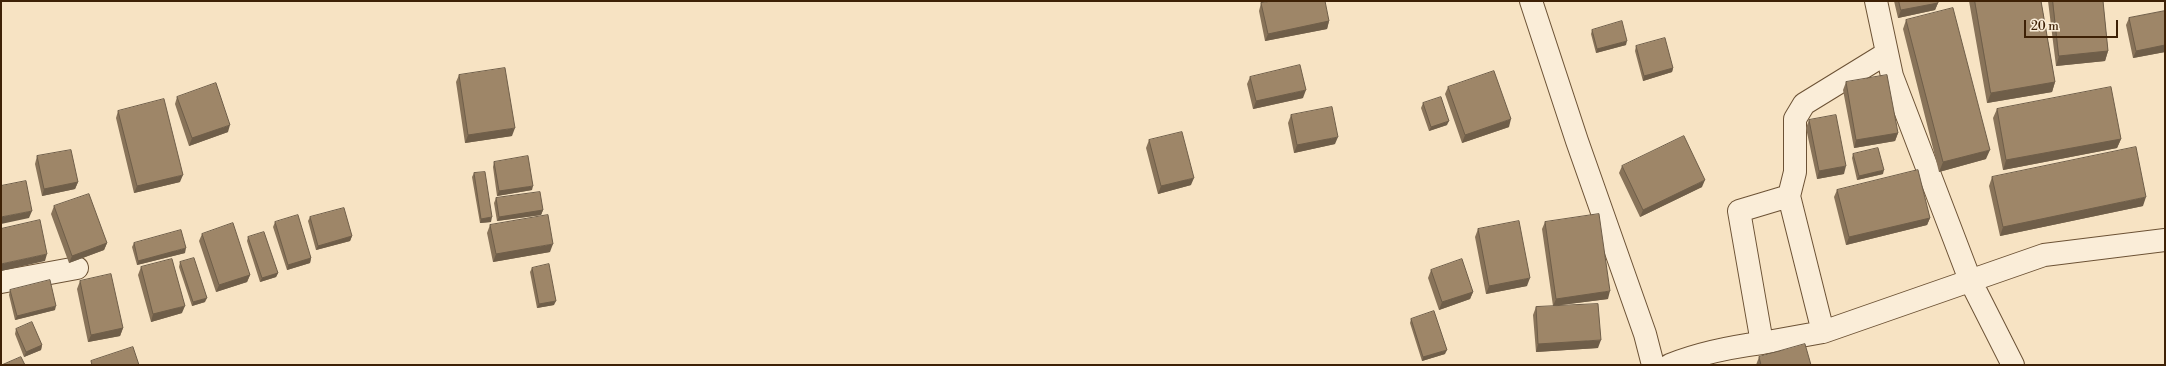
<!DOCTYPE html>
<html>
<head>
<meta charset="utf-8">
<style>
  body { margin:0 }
  #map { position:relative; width:2166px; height:366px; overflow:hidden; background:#f7e3c3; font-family:"Libre Bodoni",serif }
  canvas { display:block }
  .frame { position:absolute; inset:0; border:2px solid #3e2106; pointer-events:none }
  .scale { position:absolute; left:2024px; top:20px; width:94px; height:18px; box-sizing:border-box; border:2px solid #3e2106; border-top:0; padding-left:5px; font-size:12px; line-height:14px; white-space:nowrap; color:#3e2106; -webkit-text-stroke:3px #faedd8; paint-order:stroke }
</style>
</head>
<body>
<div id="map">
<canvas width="2166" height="366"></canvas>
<div class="frame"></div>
<div class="scale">20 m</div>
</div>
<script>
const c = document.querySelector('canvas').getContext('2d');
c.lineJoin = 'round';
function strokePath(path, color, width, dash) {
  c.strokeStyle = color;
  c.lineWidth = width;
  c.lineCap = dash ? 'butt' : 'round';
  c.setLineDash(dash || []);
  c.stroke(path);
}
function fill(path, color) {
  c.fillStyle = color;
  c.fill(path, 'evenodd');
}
const minor = new Path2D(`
  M1531,1L1577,141L1645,334L1653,365
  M1876,1L1892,76L1970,280L2013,365
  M1,282L77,268
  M1823,332L2044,255L2165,240
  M1762,343L1823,332L1789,196
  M1670,365C1700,353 1730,347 1762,343L1739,211L1789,196L1795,172V119L1804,104L1887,53`);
const wall = new Path2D(`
  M1894,1H1938V3L1935,10L1898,18Z
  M1969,1H2041L2055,82L2052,92L1987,103Z
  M2048,1H2103L2108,51L2105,61L2056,66Z
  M1261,3L1329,21L1327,29L1265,41L1259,11Z
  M2165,11V52L2133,58L2126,25L2129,18Z
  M1906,20L1986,159L1939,172L1903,29Z
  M1592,30L1626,45L1596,53L1591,34Z
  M1636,46L1673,68L1672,72L1643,81L1635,51Z
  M459,75L512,136L465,143L456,82Z
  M1250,77L1303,98L1253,109L1247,84Z
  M1846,82L1898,133L1895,141L1854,148L1843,90Z
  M1448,87L1509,127L1462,143L1445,94Z
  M177,97L228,132L189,146L175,104Z
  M1423,103L1447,125L1429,131L1421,108Z
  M1997,109L2121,139L2117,148L2003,170L1993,118Z
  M118,111L180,182L134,193L116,118Z
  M1291,115L1335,144L1294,153L1288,123Z
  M1809,120L1844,174L1817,179L1806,128Z
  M1149,140L1191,185L1158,194L1146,148Z
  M1853,154L1883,174L1857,180L1852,158Z
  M37,156L78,182L75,189L42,196L35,164Z
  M494,162L532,190L497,196L493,167Z
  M1622,166L1702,187L1640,217L1619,173Z
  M474,173L491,222L480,223L472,177Z
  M1992,177L2143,206L2000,236L1989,186Z
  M1837,190L1930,218L1927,225L1846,245L1834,197Z
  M496,198L543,210L541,215L497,221L494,203Z
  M54,206L107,243L104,250L69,263L51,214Z
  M310,217L352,236L350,241L316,250L308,221Z
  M275,222L311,258L310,263L287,270L273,227Z
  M1545,222L1608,299L1553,306L1542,229Z
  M490,225L550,252L493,262L487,233Z
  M1478,229L1527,286L1486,294L1475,237Z
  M202,234L250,275L247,282L216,292L199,241Z
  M248,237L278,273L276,277L260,282L247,241Z
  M134,243L185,253L137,265L132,247Z
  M180,262L205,302L192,306L179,267Z
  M141,267L182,313L151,322L138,275Z
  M532,268L554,305L537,308L530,272Z
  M1431,270L1473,292L1470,299L1439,310L1428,278Z
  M80,281L123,328L120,336L88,342L77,289Z
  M10,290L55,310L15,320L9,295Z
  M1536,307L1598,348L1536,352L1533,315Z
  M1411,319L1445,354L1422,361L1410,323Z
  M16,329L42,345L41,350L24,357L15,334Z
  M1759,357L1811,365H1756Z`);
const shadedWall = new Path2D(`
  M2115,1H2126L2114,2Z
  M1938,3L1935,10L1898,18L1901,10Z
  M1329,21L1327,29L1265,41L1268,34Z
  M1627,41L1626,45L1596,53L1597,49Z
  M2165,45V52L2133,58L2136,51Z
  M2108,51L2105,61L2056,66L2059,56Z
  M1673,68L1672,72L1643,81L1644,76Z
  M2055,82L2052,92L1987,103L1991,93Z
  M1306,90L1303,98L1253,109L1256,101Z
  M1511,119L1509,127L1462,143L1465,135Z
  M1449,121L1447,125L1429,131L1431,127Z
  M230,125L228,132L189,146L192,138Z
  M515,128L512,136L465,143L468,135Z
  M1898,133L1895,141L1854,148L1856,140Z
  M1338,137L1335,144L1294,153L1297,145Z
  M2121,139L2117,148L2003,170L2006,160Z
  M1990,150L1986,159L1939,172L1943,162Z
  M1846,166L1844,174L1817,179L1819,171Z
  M1884,170L1883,174L1857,180L1859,176Z
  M183,175L180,182L134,193L137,186Z
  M1194,178L1191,185L1158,194L1161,186Z
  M1705,180L1702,187L1640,217L1643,210Z
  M78,182L75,189L42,196L44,189Z
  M533,186L532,190L497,196L499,191Z
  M2146,197L2143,206L2000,236L2003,227Z
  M543,210L541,215L497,221L499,217Z
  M32,211L29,218L1,224V217Z
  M492,217L491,222L480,223L481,219Z
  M1930,218L1927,225L1846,245L1849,237Z
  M352,236L350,241L316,250L318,246Z
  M107,243L104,250L69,263L72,256Z
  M553,244L550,252L493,262L496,254Z
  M186,248L185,253L137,265L138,261Z
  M47,254L45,261L1,271V264Z
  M311,258L310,263L287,270L288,265Z
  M278,273L276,277L260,282L262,278Z
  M250,275L247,282L216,292L219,285Z
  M1530,278L1527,286L1486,294L1489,286Z
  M1610,291L1608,299L1553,306L1556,299Z
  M1473,292L1470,299L1439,310L1442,302Z
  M207,298L205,302L192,306L193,302Z
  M556,301L554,305L537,308L539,304Z
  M56,306L55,310L15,320L17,316Z
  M185,306L182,313L151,322L153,314Z
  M123,328L120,336L88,342L91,335Z
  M1601,340L1598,348L1536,352L1538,344Z
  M42,345L41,350L24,357L26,352Z
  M1447,350L1445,354L1422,361L1423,357Z`);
const building = new Path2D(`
  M1272,1H1325L1329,21L1268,34L1261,3Z
  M1899,1H1938V3L1901,10Z
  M1975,1H2041L2055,82L1991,93Z
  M2053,1H2103L2108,51L2059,56Z
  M1953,8L1990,150L1943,162L1906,20Z
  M2165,11V45L2136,51L2129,18Z
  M1622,21L1627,41L1597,49L1592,30Z
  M1665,38L1673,68L1644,76L1636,46Z
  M1300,65L1306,90L1256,101L1250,77Z
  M505,68L515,128L468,135L459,75Z
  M1494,71L1511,119L1465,135L1448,87Z
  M1887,75L1898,133L1856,140L1846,82Z
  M216,83L230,125L192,138L177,97Z
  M2111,87L2121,139L2006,160L1997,109Z
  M1441,97L1449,121L1431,127L1423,103Z
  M164,99L183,175L137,186L118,111Z
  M1332,107L1338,137L1297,145L1291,115Z
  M1836,115L1846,166L1819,171L1809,120Z
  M1182,132L1194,178L1161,186L1149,140Z
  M1684,136L1705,180L1643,210L1622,166Z
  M2136,147L2146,197L2003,227L1992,177Z
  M1878,148L1884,170L1859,176L1853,154Z
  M71,150L78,182L44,189L37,156Z
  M528,156L533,186L499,191L494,162Z
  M1918,170L1930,218L1849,237L1837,190Z
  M485,172L492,217L481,219L474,173Z
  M26,181L32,211L1,217V186Z
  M540,192L543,210L499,217L496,198Z
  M89,194L107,243L72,256L54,206Z
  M344,208L352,236L318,246L310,217Z
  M1599,214L1610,291L1556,299L1545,222Z
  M298,215L311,258L288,265L275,222Z
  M548,215L553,244L496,254L490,225Z
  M40,220L47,254L1,264V229Z
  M1519,221L1530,278L1489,286L1478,229Z
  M233,223L250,275L219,285L202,234Z
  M181,230L186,248L138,261L134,243Z
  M264,232L278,273L262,278L248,237Z
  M194,258L207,298L193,302L180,262Z
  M172,259L185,306L153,314L141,267Z
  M1462,259L1473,292L1442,302L1431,270Z
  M549,264L556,301L539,304L532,268Z
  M111,274L123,328L91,335L80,281Z
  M50,280L56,306L17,316L10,290Z
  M1598,304L1601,340L1538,344L1536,307Z
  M1434,311L1447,350L1423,357L1411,319Z
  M32,322L42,345L26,352L16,329Z
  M1805,344L1811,365H1761L1759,357Z
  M133,347L139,365H92L91,361Z
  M21,357L25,365H2Z`);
strokePath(minor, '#6c5235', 24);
strokePath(minor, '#faedd8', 22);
fill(wall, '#887359');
fill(shadedWall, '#6f5e49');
fill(building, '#9e8668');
strokePath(building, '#6f5e49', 1);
</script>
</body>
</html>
